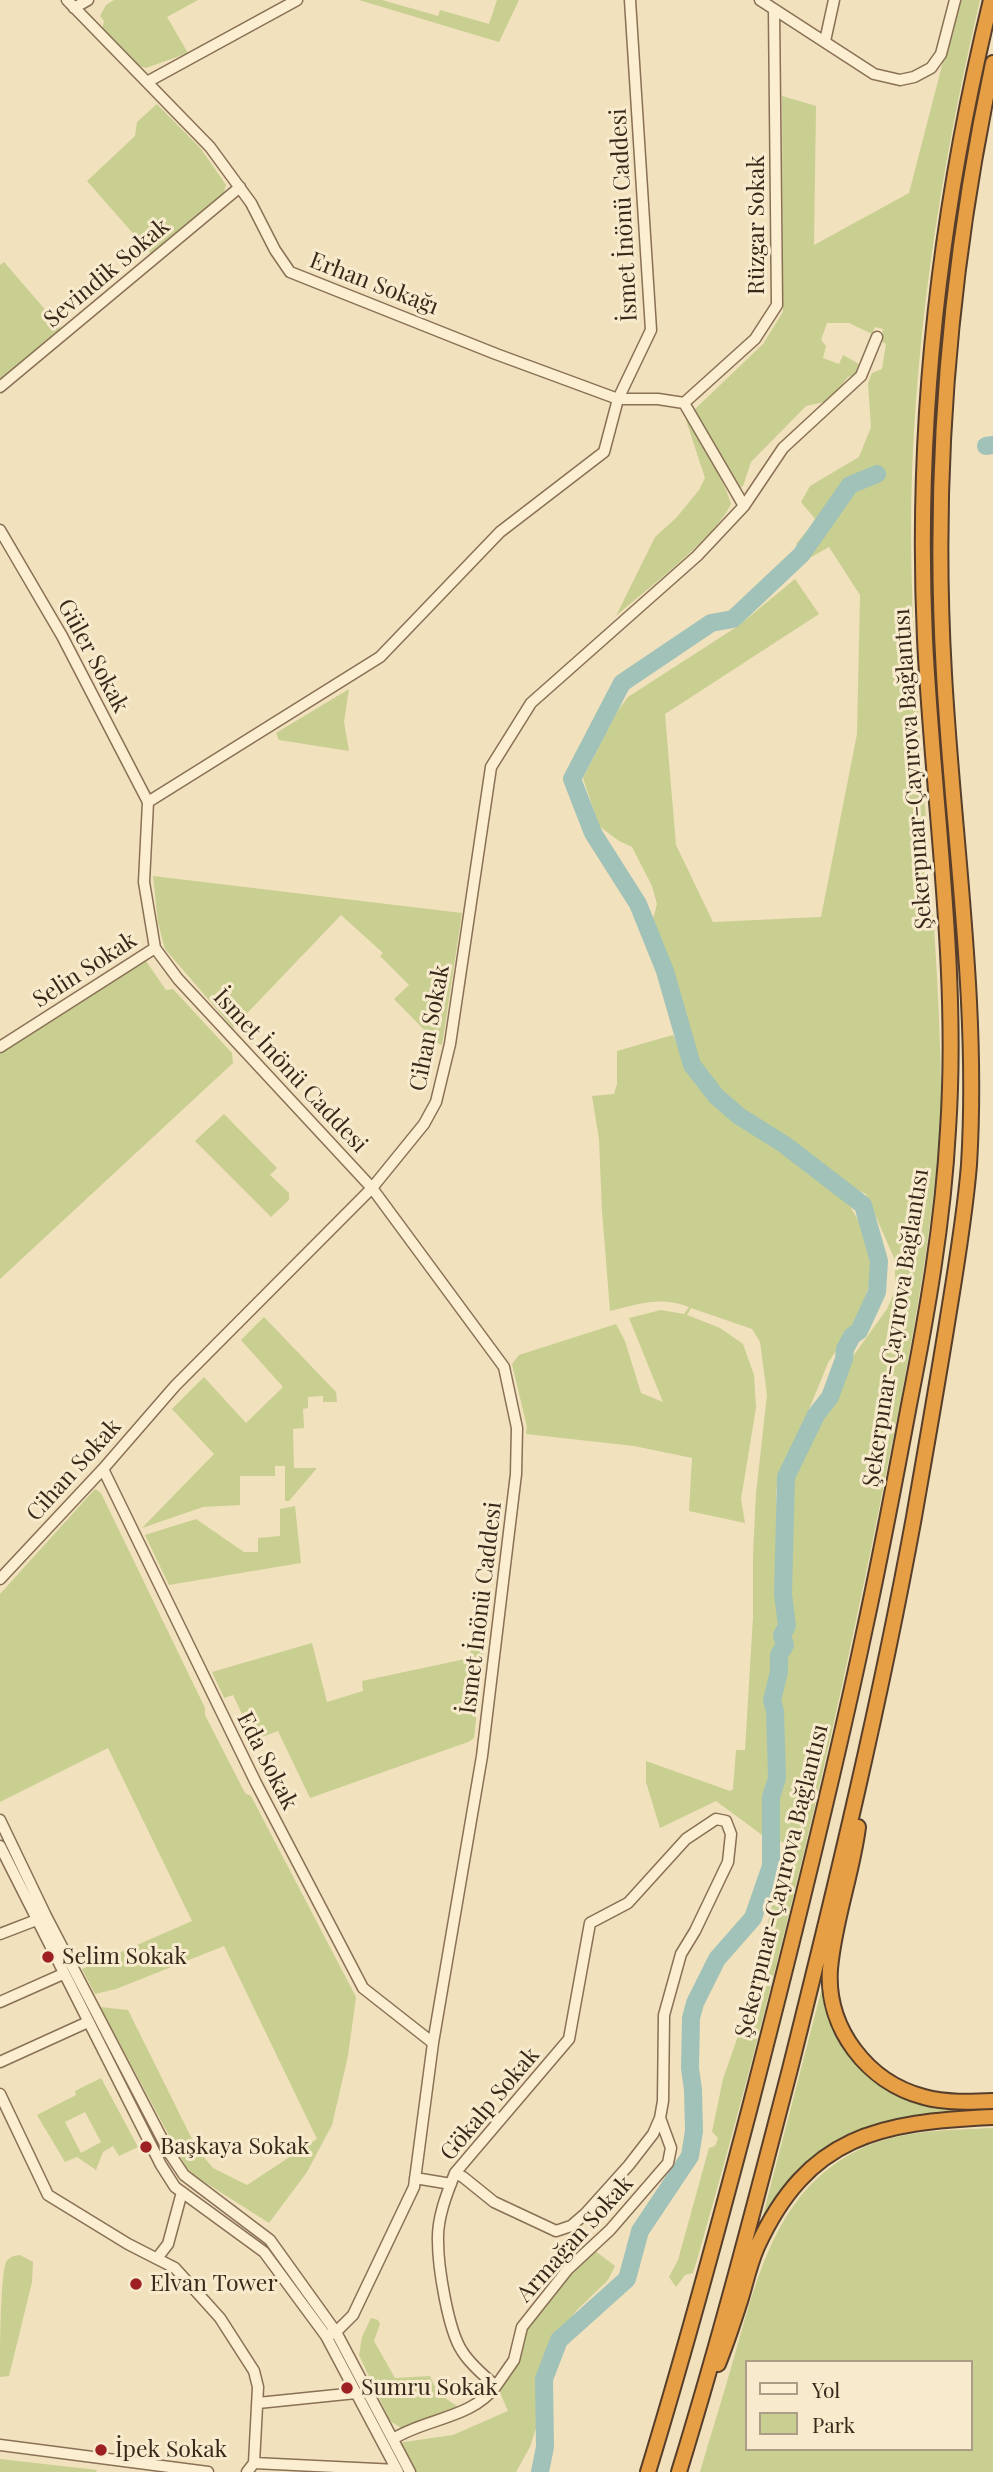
<!DOCTYPE html>
<html>
<head>
<meta charset="utf-8">
<style>
  body { margin:0 }
  #map { position:relative; width:993px; height:2472px; overflow:hidden; background:#f1e1bd; font-family:"Playfair Display",serif }
  canvas { display:block }
  .legend { position:absolute; left:745px; top:2360px; width:228px; height:91px; box-sizing:border-box; background:#f8ebcd; border:2px solid #ab9d86; margin:0; padding:9px 12px; list-style:none; font-size:21px; color:#38291b }
  .legend li { display:flex; align-items:center; gap:14px; height:35px }
  .legend b { width:35px; border:2px solid #ab9d86 }
</style>
</head>
<body>
<div id="map">
<canvas width="993" height="2472"></canvas>
<ul class="legend">
<li><b style="height:9px;background:#fbeed1"></b>Yol</li>
<li><b style="height:19px;background:#c8cf91"></b>Park</li>
</ul>
</div>
<script>
const c = document.querySelector('canvas').getContext('2d');
c.lineJoin = 'round';
function fill(path, color) {
  c.fillStyle = color;
  c.fill(path, 'evenodd');
}
function strokePath(path, color, width, dash) {
  c.strokeStyle = color;
  c.lineWidth = width;
  c.lineCap = dash ? 'butt' : 'round';
  c.setLineDash(dash || []);
  c.stroke(path);
}
function write(font, color, halo, rows, align = 'center') {
  c.font = font + ' "Playfair Display",serif';
  c.lineWidth = 6;
  c.setLineDash([]);
  c.textBaseline = 'middle';
  c.strokeStyle = halo;
  c.fillStyle = color;
  for (const [text, x, y, turn = 0] of rows) {
    c.save();
    c.translate(x, y);
    c.rotate((+turn || 0) * Math.PI / 180);
    c.textAlign = isNaN(turn) ? turn : align;
    if (halo) c.strokeText(text, 0, 0);
    c.fillText(text, 0, 0);
    c.restore();
  }
}
const green = new Path2D(`
  M114,0H198L167,17L188,53L146,68L138,66L102,30L104,21L100,16L106,5Z
  M359,0H382L438,16L440,10L489,24L497,0H519L499,42Z
  M959,0H980C939,175 911,356 911,537C912,721 939,906 941,1088C942,1130 936,1173 931,1215C919,1310 900,1404 881,1499C830,1755 769,2010 697,2260L693,2273L685,2275L676,2287L669,2277L678,2260L709,2148L715,2146L718,2138L712,2132L723,2079L746,2013L787,1843L773,1840L774,1806L781,1775L782,1751L778,1699L789,1646L787,1637L791,1627L786,1575L789,1542L788,1482L795,1474L819,1419L831,1401L843,1370L887,1309L896,1288L894,1258L866,1194L839,1181L757,1121L745,1116L720,1095L695,1061L676,988L653,919L657,904L652,886L632,847L619,841L599,826L583,778L616,713L628,697L738,626L795,579L819,614L665,714L676,845L713,922L821,917L857,734L860,595L829,547L806,560L796,544L816,520L801,502L810,486L859,457L871,427L868,383L872,373L882,369L886,344L881,341L883,329L875,327L872,334L849,323H827L821,340L826,346L823,358L839,364L843,355L859,364L855,375L848,377L831,398L824,402L806,406L751,462L743,486L738,488L694,410L763,344L783,312L782,96L816,106L814,245L909,193Z
  M157,104L201,149L226,185L223,195L152,255L87,181L135,136L137,122Z
  M4,262L61,328L0,379V265Z
  M685,417C701,446 722,473 731,504C715,538 647,589 616,616L655,537L677,517L699,490L705,478Z
  M349,689L344,722L349,751L279,740L276,733Z
  M153,876L462,913L442,1045L437,1043L394,999L409,985L380,956L383,953L341,915L233,1028L165,949L158,923Z
  M146,961L166,990L173,989L232,1053L233,1063L0,1279V1054Z
  M673,1035L692,1075L737,1123L779,1145L842,1193L866,1233L872,1278L857,1319L828,1363L776,1490L780,1617L777,1627L778,1642L767,1699L772,1763L764,1791L762,1835L716,1801L660,1828L646,1782V1761L730,1791L733,1789L736,1750H745L753,1617V1554L756,1493L767,1395L760,1342L752,1329L691,1308L687,1315L720,1328L743,1344L754,1375L756,1408L741,1499L745,1523L689,1511L692,1458L634,1446L526,1434L527,1427L512,1364L519,1355L616,1324L625,1341L641,1393L663,1402L629,1318L661,1310L684,1314L689,1307C659,1296 640,1304 610,1311L602,1211L599,1139L592,1096L614,1094L617,1084V1051Z
  M224,1114L277,1168L270,1175L289,1193V1200L271,1217L195,1141Z
  M264,1317L336,1392L337,1402H323V1396L308,1397V1408L303,1409L304,1428L293,1429L294,1468H317L289,1501H285V1466H275V1476H240V1505L203,1507L142,1528L214,1454L172,1409L204,1377L246,1423L283,1387L241,1340Z
  M95,1489L101,1493L205,1708V1715L245,1793L251,1796L356,1997L348,2056L332,2125L307,2172L269,2223L195,2176L186,2167L100,2007L128,2010L197,2149L213,2168L247,2185L317,2139L224,1946L116,1989L95,1994L82,1969L192,1921L108,1748L0,1802V1594Z
  M295,1506L301,1563L169,1585L145,1535L196,1519L244,1552H258V1538L280,1536V1509Z
  M486,1630L474,1738L468,1742L310,1798L278,1731L254,1740L233,1695L224,1698L212,1672L312,1643L327,1702L363,1691L362,1681L470,1658L472,1635Z
  M823,1984C827,2032 857,2081 905,2097C922,2103 941,2104 958,2108V2111C900,2116 840,2127 798,2171C784,2185 773,2203 762,2219Z
  M101,2078L138,2147L119,2156L113,2146L103,2152L96,2170L77,2157L65,2162L37,2115L76,2095L75,2091ZM85,2112L101,2142L81,2153L65,2122Z
  M993,2128V2472H700C711,2433 724,2394 735,2354C759,2271 779,2184 867,2146C905,2130 952,2130 993,2128ZM746,2362H970V2449H746Z
  M594,2250L615,2266L608,2280L577,2310L554,2340L550,2355L540,2371L541,2412L530,2447L516,2472H415L397,2443L453,2435L508,2411L497,2386L517,2365L524,2331L568,2273Z
  M20,2255L33,2262L32,2282L9,2376L0,2377C0,2352 0,2280 6,2262C10,2256 14,2256 20,2255Z
  M371,2318L378,2320L380,2324L374,2341L395,2378L430,2376C436,2392 443,2397 457,2406L456,2411L401,2428L390,2421L359,2355L362,2337Z
  M0,2459L97,2470L96,2472H0Z`);
const river = new Path2D(`
  M986,446L993,445
  M540,2472L545,2447L544,2379L559,2340L627,2279L640,2231L690,2156L694,2131L693,2090L690,2068L691,2018L695,2003L717,1959L753,1918L771,1866V1797L777,1778L775,1711L772,1700L779,1672V1655L785,1645L782,1635L787,1626L783,1594L786,1477L816,1415L830,1397L844,1359L845,1349L852,1336L859,1331L877,1292L879,1261L863,1205L785,1145L739,1116L716,1096L692,1065L665,971L638,904L593,833L572,779L622,683L711,623L733,619L801,555L850,485L877,474`);
const minor = new Path2D(`
  M760,0L874,74L900,80L914,77L931,68L941,54L955,0
  M74,8L88,0
  M825,41L834,0
  M147,82L297,0
  M0,387L240,187
  M684,403L755,339L777,305L774,9
  M744,506L783,448L861,376L877,337
  M0,530L62,636L148,802
  M148,802L144,882L155,948L178,979L372,1188L504,1367L517,1428L516,1474L482,1756L433,2043L414,2187L353,2315L336,2332L326,2336
  M148,802L380,657L500,532L604,452L618,399L651,330L630,0
  M0,1047L155,948
  M103,1469L256,1783L363,1988L433,2043
  M0,1579L103,1469L175,1386L372,1188L424,1124L436,1102L450,1044L491,767L531,703L697,556L744,506L684,403L658,399H618L496,354L290,272L275,250L251,203L210,147L67,0
  M0,1820L46,1916L170,2154L184,2175L270,2240L336,2332L410,2472
  M0,1846L161,2165L175,2187L264,2252L326,2336L398,2472
  M0,1934L39,1919
  M0,2002L63,1974
  M0,2062L88,2022
  M0,2094L48,2195L128,2244L175,2268L220,2318L254,2371L258,2387L254,2463
  M415,2178L451,2184
  M158,2257L168,2244L182,2192
  M496,2386L514,2360L522,2327L568,2269L610,2230L668,2163L671,2148L660,2118
  M258,2403L356,2393
  M393,2439C426,2418 471,2419 496,2386C484,2376 470,2364 462,2351C448,2330 438,2267 438,2241C437,2218 447,2193 455,2173L569,2039L590,1923L628,1903L686,1839L716,1819L726,1821L731,1834L728,1862L695,1931L681,1954L664,2015L663,2101L660,2118L653,2134L629,2165L585,2214L571,2226L556,2231L494,2202L463,2177L455,2173
  M0,2445L208,2472
  M247,2472L254,2463L397,2470`);
const highway = new Path2D(`
  M858,1827C852,1874 834,1921 830,1969C826,2028 867,2082 924,2097C946,2103 970,2102 993,2101
  M718,2364C727,2342 734,2320 741,2298C746,2281 750,2263 757,2247C808,2135 880,2122 993,2117
  M648,2472C685,2351 718,2229 750,2107C791,1948 831,1789 865,1628C881,1554 895,1480 909,1405C927,1314 943,1223 948,1130C959,966 933,802 925,639C915,424 940,209 991,0
  M679,2472C720,2339 755,2204 790,2069C836,1886 880,1703 914,1517C926,1448 938,1380 949,1311C957,1262 965,1214 969,1165C979,1000 953,838 944,674C932,468 950,264 993,63`);
const markers = [
  [48,1957,7,"#9d2123"],
  [146,2147,7,"#9d2123"],
  [136,2284,7,"#9d2123"],
  [347,2388,7,"#9d2123"],
  [101,2450,7,"#9d2123"]
];
const streetNames = [
  ["İsmet İnönü Caddesi",624,215,-93],
  ["Rüzgar Sokak",757,225,-90],
  ["Sevindik Sokak",107,273,-40],
  ["Erhan Sokağı",374,284,21],
  ["Güler Sokak",93,656,62],
  ["Şekerpınar-Çayırova Bağlantısı",913,769,-94],
  ["Selin Sokak",85,970,-33],
  ["Cihan Sokak",430,1028,-79],
  ["İsmet İnönü Caddesi",290,1071,47],
  ["Şekerpınar-Çayırova Bağlantısı",896,1328,-81],
  ["Cihan Sokak",74,1470,-48],
  ["İsmet İnönü Caddesi",481,1608,-83],
  ["Eda Sokak",267,1761,63],
  ["Şekerpınar-Çayırova Bağlantısı",782,1881,-76],
  ["Gökalp Sokak",490,2104,-50],
  ["Armağan Sokak",575,2239,-48]
];
const poiNames = [
  ["Selim Sokak",62,1957],
  ["Başkaya Sokak",160,2147],
  ["Elvan Tower",150,2284],
  ["Sumru Sokak",361,2388],
  ["İpek Sokak",115,2450]
];
fill(green, '#c8cf91');
strokePath(river, '#a1c2b8', 18);
strokePath(minor, '#8a7055', 13);
strokePath(highway, '#573e2a', 18);
strokePath(minor, '#fbeed1', 10);
strokePath(highway, '#e79f46', 14);
for (const [x, y, r, color] of markers) {
  const dot = new Path2D();
  dot.arc(x, y, r, 0, 2 * Math.PI);
  c.fillStyle = color;
  c.fill(dot);
  strokePath(dot, '#f8ebcd', 2.5);
}
write('23px', '#38291b', '#f8ebcd', streetNames);
write('23px', '#38291b', '#f8ebcd', poiNames, 'left');
</script>
</body>
</html>
